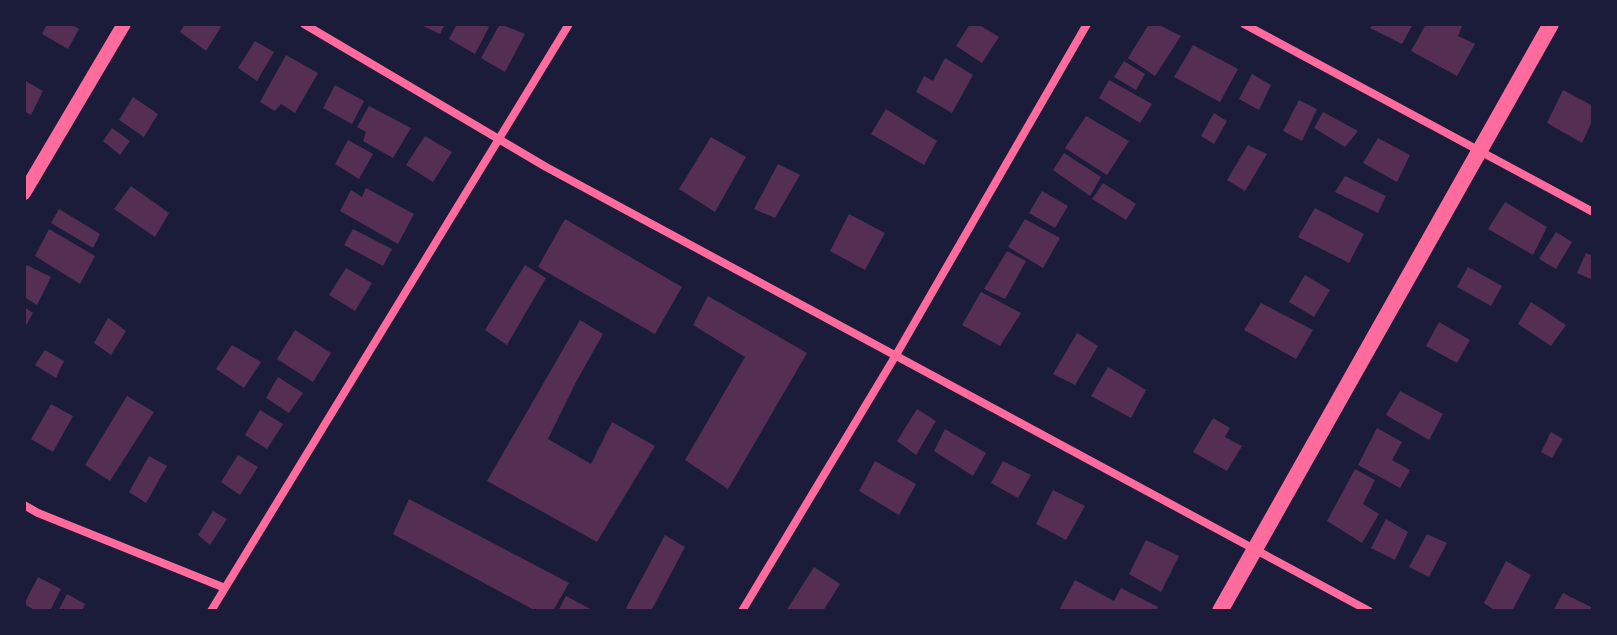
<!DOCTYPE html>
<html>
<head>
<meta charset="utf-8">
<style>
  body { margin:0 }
  #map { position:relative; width:1617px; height:635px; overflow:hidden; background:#1b1b3a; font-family:"Fira Sans",sans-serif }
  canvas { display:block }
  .frame { position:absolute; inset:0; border:26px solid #1b1b3a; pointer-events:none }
</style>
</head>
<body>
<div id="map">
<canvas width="1617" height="635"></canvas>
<div class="frame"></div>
</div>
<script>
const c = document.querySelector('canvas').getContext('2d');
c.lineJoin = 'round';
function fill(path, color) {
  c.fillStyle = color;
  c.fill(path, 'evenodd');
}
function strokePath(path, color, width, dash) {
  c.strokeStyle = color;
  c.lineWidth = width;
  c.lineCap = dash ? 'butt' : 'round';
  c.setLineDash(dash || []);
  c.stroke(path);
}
const building = new Path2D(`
  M47,24H70L79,29L68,49L42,34Z
  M185,24H217L221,27L206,51L180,32Z
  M419,24H445L440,34Z
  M457,24H483L489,27L475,54L449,39Z
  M500,24L525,34L505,72L481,58Z
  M970,24H978L999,37L982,63L956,46Z
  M1149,24H1157L1181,36L1155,76L1128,58Z
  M1373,24H1413L1402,44L1370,28Z
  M1426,24H1463L1458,36L1475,44L1457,76L1411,51Z
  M255,41L274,52L257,81L238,68Z
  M1193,45L1238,69L1220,102L1174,77Z
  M286,55L318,73L295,113L281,104L275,111L260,102Z
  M945,58L973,75L952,113L916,92L924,76L933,81Z
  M1124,61L1145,74L1136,90L1114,77Z
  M1252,74L1271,85L1259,110L1239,99Z
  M24,80L43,91L31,115L24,111Z
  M1109,80L1152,104L1140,123L1099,98Z
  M335,85L364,101L352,124L323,108Z
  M1563,90L1593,106V119L1582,143L1547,123Z
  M133,97L158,114L144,137L119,120Z
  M1299,100L1317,109L1302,141L1283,131Z
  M369,106L411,128L393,158L363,141L366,132L357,127Z
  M886,109L937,141L924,165L871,134Z
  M1323,112L1358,131L1345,147L1314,128Z
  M1214,113L1227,121L1214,144L1201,136Z
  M1086,116L1129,141L1107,175L1065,148Z
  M112,128L130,141L120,155L103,141Z
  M425,136L452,152L433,182L406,165Z
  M711,137L746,157L715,212L679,189Z
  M1378,138L1410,155L1397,182L1363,163Z
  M348,140L373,154L359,179L335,164Z
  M1248,145L1267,154L1245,191L1227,180Z
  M1064,153L1101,177L1090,196L1053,170Z
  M778,164L800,175L775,218L754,209Z
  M1345,176L1386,196L1378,213L1335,192Z
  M1103,183L1136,204L1126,220L1092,199Z
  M131,186L169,213L155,237L114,209Z
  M366,188L414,214L398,244L340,211L351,190L362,197Z
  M1042,191L1068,206L1055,228L1029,213Z
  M1505,202L1547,227L1533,255L1488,229Z
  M1315,208L1364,234L1349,263L1298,237Z
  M59,209L100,234L93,248L51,223Z
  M849,214L885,233L865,270L830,251Z
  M565,219L682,287L655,334L538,267Z
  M1025,219L1060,238L1043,268L1008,247Z
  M49,229L95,256L80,284L35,256Z
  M353,229L392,249L383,266L344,245Z
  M1556,232L1572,242L1556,269L1539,259Z
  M1007,251L1026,261L1005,299L984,289Z
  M1586,253L1593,256V280L1577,273Z
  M27,265L51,277L37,305L24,297V269Z
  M525,265L546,278L507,345L485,330Z
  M1468,267L1502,286L1491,306L1457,287Z
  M346,268L372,283L355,311L329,295Z
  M1305,275L1330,290L1314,317L1289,302Z
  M981,292L1021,313L1000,346L962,325Z
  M708,296L807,353L728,489L685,460L745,357L693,325Z
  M1531,302L1566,325L1551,346L1518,324Z
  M1261,303L1313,330L1296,359L1244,330Z
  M24,307L33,313L24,329Z
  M108,318L126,331L111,355L94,343Z
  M580,320L603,334L576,382L548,439L591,464L612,422L655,446L597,542L487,481Z
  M1439,322L1470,340L1457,363L1426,346Z
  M295,330L331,353L313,382L277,359Z
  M1077,333L1098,346L1075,385L1053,374Z
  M232,345L261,362L244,388L216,369Z
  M45,350L64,361L56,378L35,365Z
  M1108,367L1146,390L1131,418L1091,396Z
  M278,377L303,393L289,413L266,398Z
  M1400,391L1443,414L1429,440L1386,415Z
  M127,396L154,412L110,481L85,465Z
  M51,404L73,416L53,452L31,439Z
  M917,409L936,421L916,455L897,441Z
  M260,410L283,424L267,449L245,435Z
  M1213,418L1230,428L1225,437L1242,446L1227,471L1193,452Z
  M1377,428L1402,442L1392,460L1410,470L1400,488L1358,465Z
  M945,429L986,453L973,476L934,451Z
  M1551,432L1563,439L1552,458L1541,452Z
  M238,455L258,467L240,495L221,482Z
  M149,456L167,466L146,503L129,492Z
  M875,461L916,484L899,515L859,491Z
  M1003,461L1031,475L1018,498L991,483Z
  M1355,469L1375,480L1363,504L1379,514L1362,543L1327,521Z
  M1053,490L1085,506L1066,540L1036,524Z
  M409,499L569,583L553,611H536L393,534Z
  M213,511L227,519L210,545L198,535Z
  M1386,519L1408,532L1395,560L1371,548Z
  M1427,534L1447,543L1429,577L1409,567Z
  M665,535L685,547L651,611H629L626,608Z
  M1146,540L1179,556L1161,592L1129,574Z
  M1506,561L1531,575L1512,611H1496L1484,603Z
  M814,567L840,584L823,611H786Z
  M38,577L61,589L50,611H36L24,604Z
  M1075,580L1114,601L1121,588L1158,607L1156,611H1061L1059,610Z
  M1563,593L1593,608V611H1553Z
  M67,594L85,604L82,611H58Z
  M566,596L594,611H558Z`);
const minor = new Path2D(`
  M304,24L546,167L1369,611
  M1244,24L1593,212
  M24,505L38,513L225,588
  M211,611L569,24
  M742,611L896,355L1087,24`);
const tertiary = new Path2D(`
  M24,193L124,24`);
const secondary = new Path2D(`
  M1220,611L1551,24`);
fill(building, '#542f53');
strokePath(minor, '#ff6b9d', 8);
strokePath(tertiary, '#ff6b9d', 14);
strokePath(secondary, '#ff6b9d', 16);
</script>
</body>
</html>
